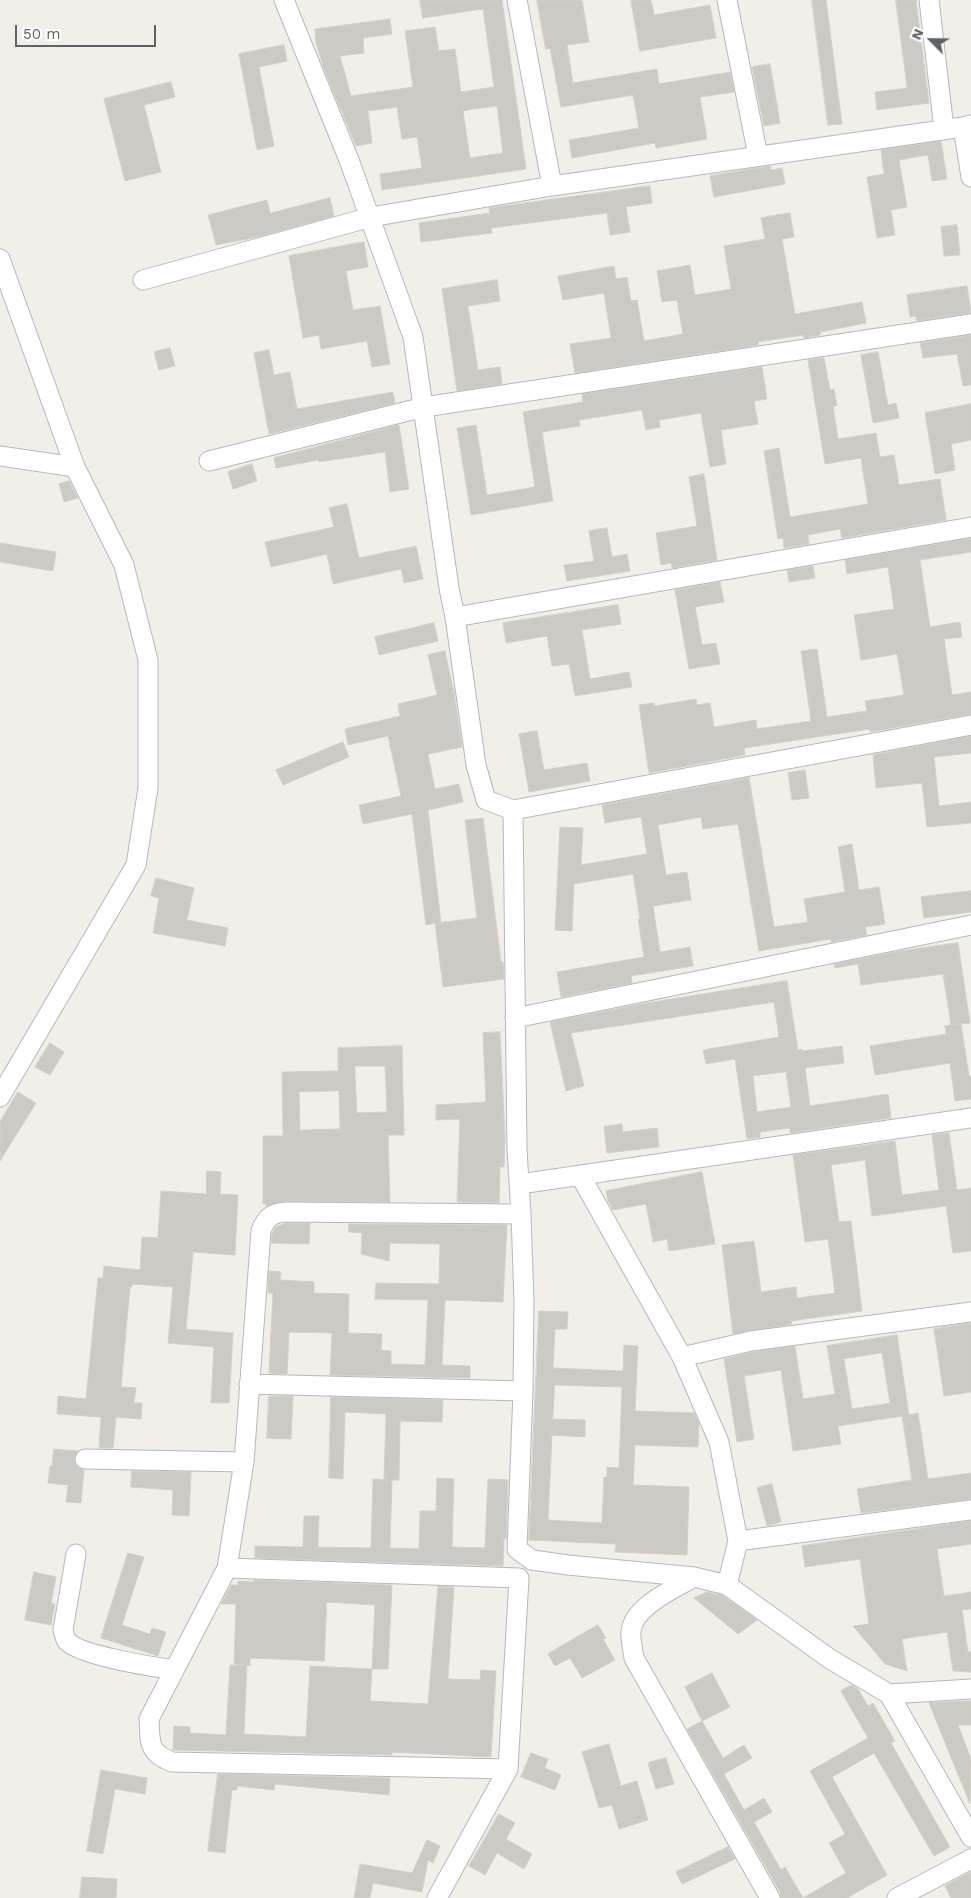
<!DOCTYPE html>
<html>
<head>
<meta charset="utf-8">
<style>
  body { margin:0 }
  #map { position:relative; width:971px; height:1898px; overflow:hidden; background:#f1efe8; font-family:"Work Sans",sans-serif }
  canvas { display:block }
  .north { position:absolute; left:906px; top:15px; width:50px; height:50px; -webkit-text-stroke:4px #fff; paint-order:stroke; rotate:293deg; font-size:14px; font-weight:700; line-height:20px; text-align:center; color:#5f6368 }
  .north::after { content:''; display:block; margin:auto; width:18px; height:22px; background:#5f6368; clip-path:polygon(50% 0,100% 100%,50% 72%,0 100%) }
  .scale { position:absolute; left:15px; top:25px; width:141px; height:22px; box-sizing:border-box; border:2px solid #5f6368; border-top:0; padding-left:6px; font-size:15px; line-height:18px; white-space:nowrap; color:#5f6368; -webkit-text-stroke:4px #fff; paint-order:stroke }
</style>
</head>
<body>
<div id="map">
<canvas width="971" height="1898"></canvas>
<div class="north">N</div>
<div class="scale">50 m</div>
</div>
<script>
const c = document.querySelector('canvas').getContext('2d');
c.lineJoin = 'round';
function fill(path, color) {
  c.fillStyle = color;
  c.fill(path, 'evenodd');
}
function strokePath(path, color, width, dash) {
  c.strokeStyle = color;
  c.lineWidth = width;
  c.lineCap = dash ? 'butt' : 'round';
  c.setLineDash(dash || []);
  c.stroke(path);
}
const building = new Path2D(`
  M420,0H502L526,169L382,190L380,174L422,168L417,137L402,139L397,107L368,111L372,143L356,146L324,69L316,43L315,29L390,19L392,34L363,38L364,53L340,56L351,96L413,87L405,31L435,27L439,51L455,49L461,92L494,87L483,9L423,18ZM497,106L503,153L470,158L463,111Z
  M537,0H582L589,42L567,45L573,83L657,69L659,84L730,72L734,92L700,97L707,139L656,148L655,143L572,158L569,140L639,128L633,95L561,107L550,48L546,49Z
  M631,0H651L654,15L710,5L716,38L640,51Z
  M812,0H826L842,124L828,125Z
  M896,0H916L929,103L877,110L875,92L907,88Z
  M284,45L287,61L259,67L274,146L257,150L239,54Z
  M770,64L780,123L764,126L752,67Z
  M171,82L175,97L144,105L161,172L125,181L104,99Z
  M941,141L947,179L932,181L928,155L899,160L907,207L891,210L895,235L877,238L867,177L884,174L881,150Z
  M770,166L771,170L782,168L785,184L714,197L710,176Z
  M650,186L652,203L626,207L630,232L610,235L607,213L491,228L492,233L421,242L419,223L490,213L489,208L510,205Z
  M330,198L334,216L258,237L216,245L208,215L267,200L270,213Z
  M790,213L794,237L782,239L795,314L862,302L866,323L820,332V335L804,338L803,335L758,342V345L575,373L570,344L611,338L604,293L563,300L558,276L614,266L616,279L627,277L631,301L637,300L644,341L683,334L677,300L662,302L657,271L690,265L695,295L731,289L724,246L765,239L761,218Z
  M957,225L960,255L944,256L941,227Z
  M364,242L368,267L346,271L353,310L380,306L390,364L372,367L367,341L321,349L319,335L303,338L289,256Z
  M497,280L500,301L468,306L478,370L500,367L502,384L457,391L442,289Z
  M967,286L971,313L916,321V316L910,317L907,295Z
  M971,335V385L963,386L957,354L923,358L920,343Z
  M170,348L175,366L159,370L154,352Z
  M269,350L274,375L290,372L297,409L393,392L395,403L269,434L254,353Z
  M878,352L888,405L896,403L899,418L873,423L861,355Z
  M824,358L830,390L834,389L837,406H833L838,439L876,433L880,457L894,455L899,485L940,479L946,520L842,538L840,529L808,535L809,544L784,548L783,538L778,539L764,451L779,448L790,517L868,504L861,458L825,464L808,360Z
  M762,367L767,399L754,401L758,424L721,430L726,464L710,467L701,413L659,420L660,427L646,430L642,410L579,420L580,426L542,432L553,501L471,515L457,428L476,425L487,495L535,487L523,412L583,402L582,394Z
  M971,404V440L951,444L955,470L935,474L925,413Z
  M399,425L409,489L390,492L385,452L319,462L318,460L276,468L274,458Z
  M252,464L257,481L233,489L228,472Z
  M704,474L717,560L672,568L671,563L661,565L656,533L697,526L689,477Z
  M69,481L78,498L64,502L59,484Z
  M347,504L359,558L416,546L423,579L404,583L401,569L333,584L327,554L271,567L265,542L334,527L329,508Z
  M607,528L612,557L627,554L630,571L567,581L564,565L594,561L589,531Z
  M971,538V552L920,560L930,627L960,622L962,637L944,639L952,695L971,692V714L870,732V729L744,748L745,755L649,773L639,705L654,703V706L696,699L697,705L710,703L714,727L756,720L757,729L811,721L801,651L817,649L827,717L867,711L865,701L904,695L897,654L861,660L854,615L894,609L888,567L847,574L845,560Z
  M0,543L56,552L53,571L0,562Z
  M813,566L815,578L789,582L787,570Z
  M720,582L724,602L695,607L702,645L716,643L720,664L689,669L675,590Z
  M618,605L621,624L582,630L590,679L629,672L632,687L575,696L569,664L552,666L547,636L506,643L503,623Z
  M434,623L438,641L379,655L375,637Z
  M445,651L454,693L462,747L428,754L435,789L459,784L463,802L428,810L441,923H437L477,918L465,820L483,818L501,962H503L504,979L443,987L435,923L426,925L412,814L363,824L359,805L401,796L388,736L348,745L345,729L400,716L398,704L437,695L428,655Z
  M537,731L544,770L587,763L590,781L529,792L519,734Z
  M971,736V753L934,757L939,806L971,802V823L927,827L922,783L876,788L873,755Z
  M343,742L349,757L283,785L276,770Z
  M805,770L809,798L792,800L788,773Z
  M749,778L774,927L808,922L804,899L845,892L838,847L852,844L859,890L879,887L885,924L865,927L867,935L831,942V939L759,951L738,824L703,829L701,817L658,825L666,875L687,872L691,900L653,906L660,952L690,947L693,966L631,976L632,983L561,997L557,972L644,957L638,919H640L633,874L574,884L572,931L555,930L560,827L583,828L581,865L647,854L641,817L605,823L602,805Z
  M156,878L194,888L187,920L228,928L225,946L153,933L159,898L151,896Z
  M971,891V912L924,918L921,897Z
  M958,943L970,1023L951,1025L943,974L861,985L858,964L835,968L834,964L900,951Z
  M787,981L798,1050L802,1049V1051L842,1046L844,1063L805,1068L810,1106L888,1094L891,1118L790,1133V1128L760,1132V1137L747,1139L735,1059L706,1064L703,1050L779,1037L774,1002L571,1033L584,1086L566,1091L550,1022L646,1003ZM786,1072L791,1107L757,1112L753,1076Z
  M961,1024L969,1076H971V1099L955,1101L950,1063L875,1075L870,1046L946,1034L945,1026Z
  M500,1032L505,1136L504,1167H500L499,1203L457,1202L460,1119L436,1120V1105L486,1102L483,1033Z
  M50,1043L64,1052L50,1075L35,1067Z
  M402,1046L404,1135H388L390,1202L286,1201L266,1206V1204H263V1136H283L282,1072L338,1071V1048ZM355,1066H385L387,1112L357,1113ZM339,1091L340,1129L300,1130L299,1092Z
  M18,1092L36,1103L0,1161V1122Z
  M622,1124L623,1132L657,1128L659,1147L607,1153L604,1127Z
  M949,1133L957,1190L971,1188V1251L953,1253L946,1206L872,1216L865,1160L831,1165L839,1222L851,1221L862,1311L791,1321L792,1324L733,1334L722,1245L754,1241L761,1292L796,1287L797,1298L835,1293L828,1239L805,1242L793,1155L895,1141L902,1195L939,1190L932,1135Z
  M207,1171L221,1172L220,1194L238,1195L235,1255L193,1252L186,1329L233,1333L229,1403H211L214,1347L168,1343L173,1287L132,1284V1287H130L121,1387L136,1388L134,1403H142L141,1419L116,1417L113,1448H99L101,1417L57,1414L58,1396L86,1399L98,1278H103L104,1266L140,1270L142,1237L158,1238L161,1191L206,1194Z
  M702,1172L715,1244L669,1251L667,1239L653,1242L646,1204L613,1210L608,1201L606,1191Z
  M287,1223H310L309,1244L271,1243L272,1234L276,1227Z
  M349,1224L507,1225L503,1302L445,1300L442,1365L470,1366V1378L330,1375L332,1333L289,1332L287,1374L269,1373L273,1293H268L269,1271L281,1272L280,1280L314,1282V1293L349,1294L348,1333L382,1334L381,1350L391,1351V1364L425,1365L428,1300L375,1299L376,1283L439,1284L440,1244L390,1243L389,1261L361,1254L362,1233L349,1232Z
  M539,1311L568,1312L567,1329H555L553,1368L623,1371L624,1345L638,1346L635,1411L694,1413L699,1423L698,1447L635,1445L633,1485L689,1487L687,1555L615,1552L616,1544L529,1540ZM555,1385L622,1387L619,1468L607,1467V1477H604L602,1523L548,1520L552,1435L585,1437V1420L553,1419Z
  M971,1323V1392L944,1396L934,1329Z
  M897,1335L909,1415L918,1413L928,1479L971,1473V1499L861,1513L857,1489L912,1480L902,1416L838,1426L841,1444L793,1451L781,1370L744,1376L754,1439L737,1442L724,1359L753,1352L795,1346L803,1399L835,1394L827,1346ZM882,1353L890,1403L852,1409L844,1359Z
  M269,1396H293L291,1439L267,1438Z
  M331,1397L443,1400L442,1422L400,1421L399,1480H385H392L390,1548L419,1549L420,1511H436L437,1478L454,1479L452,1547L485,1548L488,1479L508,1480L506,1539H504L503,1566L255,1558V1546L303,1547L304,1516H319L318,1547L371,1548L373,1479L384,1480L386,1414L345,1412L343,1479L329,1478Z
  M54,1449L78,1451L74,1458L75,1464L79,1468L84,1470L81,1503L66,1502L68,1485L48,1483L50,1466H52Z
  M132,1471L191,1472L189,1516L172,1515L173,1490L131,1487Z
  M772,1484L781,1522L767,1526L757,1488Z
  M971,1521V1544L937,1549L944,1596L971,1592V1609L962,1610L968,1652H971V1672L953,1671L947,1632L902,1639L907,1671L885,1664L853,1626L869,1624L860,1559L805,1567L802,1546Z
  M128,1553L144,1557L122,1625L150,1634L152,1628L166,1632L158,1656L101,1638Z
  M34,1572L56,1577L51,1603L55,1604L51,1625L25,1620Z
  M254,1580L392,1585L388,1669H372L370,1701L428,1704L438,1586L454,1587L448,1679L480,1680L481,1670L496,1671L491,1757L392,1752V1755L173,1750L174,1726L190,1727V1733L226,1735L230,1665H245L234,1664L236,1604H221L231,1585H238V1581L254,1582ZM327,1602L375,1605L372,1669L310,1666L306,1737L244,1734L247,1665L250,1666V1658L324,1661Z
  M707,1592L722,1595L757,1620L738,1634L694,1598Z
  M598,1625L606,1638L603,1639L615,1660L582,1678L570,1658L555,1666L548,1654Z
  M712,1673L730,1707L702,1721L685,1687Z
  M852,1685L858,1689L868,1706L873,1703L895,1741L891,1743L950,1847L934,1856L874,1753L832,1777L887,1875L847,1898H781L780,1892L687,1729L702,1721L723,1758L744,1745L752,1758L724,1774L744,1810L764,1798L772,1812L754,1822L781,1870L785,1867L803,1898L846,1873L829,1843L845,1834L810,1771L868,1738L841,1691Z
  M965,1701H971V1725H958L971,1759L970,1804L929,1703Z
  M609,1744L621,1786L637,1781L648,1820L619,1829L612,1805L599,1808L582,1752Z
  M531,1753L548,1759L545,1768L561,1775L555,1790L521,1777Z
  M666,1758L674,1784L656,1789L648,1763Z
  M101,1770L147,1778L145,1794L115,1789L103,1854L87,1851Z
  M218,1774L390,1778L389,1795L275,1784L274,1790L237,1786V1790H232L225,1853L208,1851Z
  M499,1814L515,1823L506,1839L532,1854L524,1869L497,1853L485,1875L469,1866Z
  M427,1840L440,1846L433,1863L428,1860L422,1892L373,1883L370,1898H354L360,1864L412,1873Z
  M728,1847L735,1859L682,1884L676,1872Z
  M971,1872V1898H951L945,1886Z
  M82,1877L117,1879L116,1898H80Z`);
const minor = new Path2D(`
  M284,0L349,160L413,337L449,588L455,617L476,765L486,800L513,810L517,1150L521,1214L524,1301L523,1391L517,1549L532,1560L568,1565L694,1577L727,1585L830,1659L889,1694L971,1837
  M517,0L552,186
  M727,0L758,156
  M929,0L944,129
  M971,125L963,127L971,177
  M0,259L75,467L124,565L148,660V788L136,865L0,1097
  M143,280L371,217L552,186L963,127
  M0,456L75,467
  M209,461L424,407L971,324
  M455,617L971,527
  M513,810L971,725
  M515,1018L971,925
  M580,1175L682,1357L751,1341L971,1312
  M520,1184L971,1118
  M682,1357L719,1442L738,1541
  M249,1384L523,1391
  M85,1459L244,1462
  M76,1554L63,1630C64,1633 65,1639 67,1641C78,1655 154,1667 174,1670
  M227,1568L149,1719C150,1742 148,1753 172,1762L508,1769
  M694,1577C674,1589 634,1606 631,1631C630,1639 633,1650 634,1658L770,1898
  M727,1585L738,1541L971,1510
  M889,1694L971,1689
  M437,1898L508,1769L519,1578L227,1568L244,1462L261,1231C266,1218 271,1213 286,1212L521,1214
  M897,1898L971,1859`);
fill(building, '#cccac5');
strokePath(building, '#d6d1c6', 1);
strokePath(minor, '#b5b8bc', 21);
strokePath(minor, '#fff', 19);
</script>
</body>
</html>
